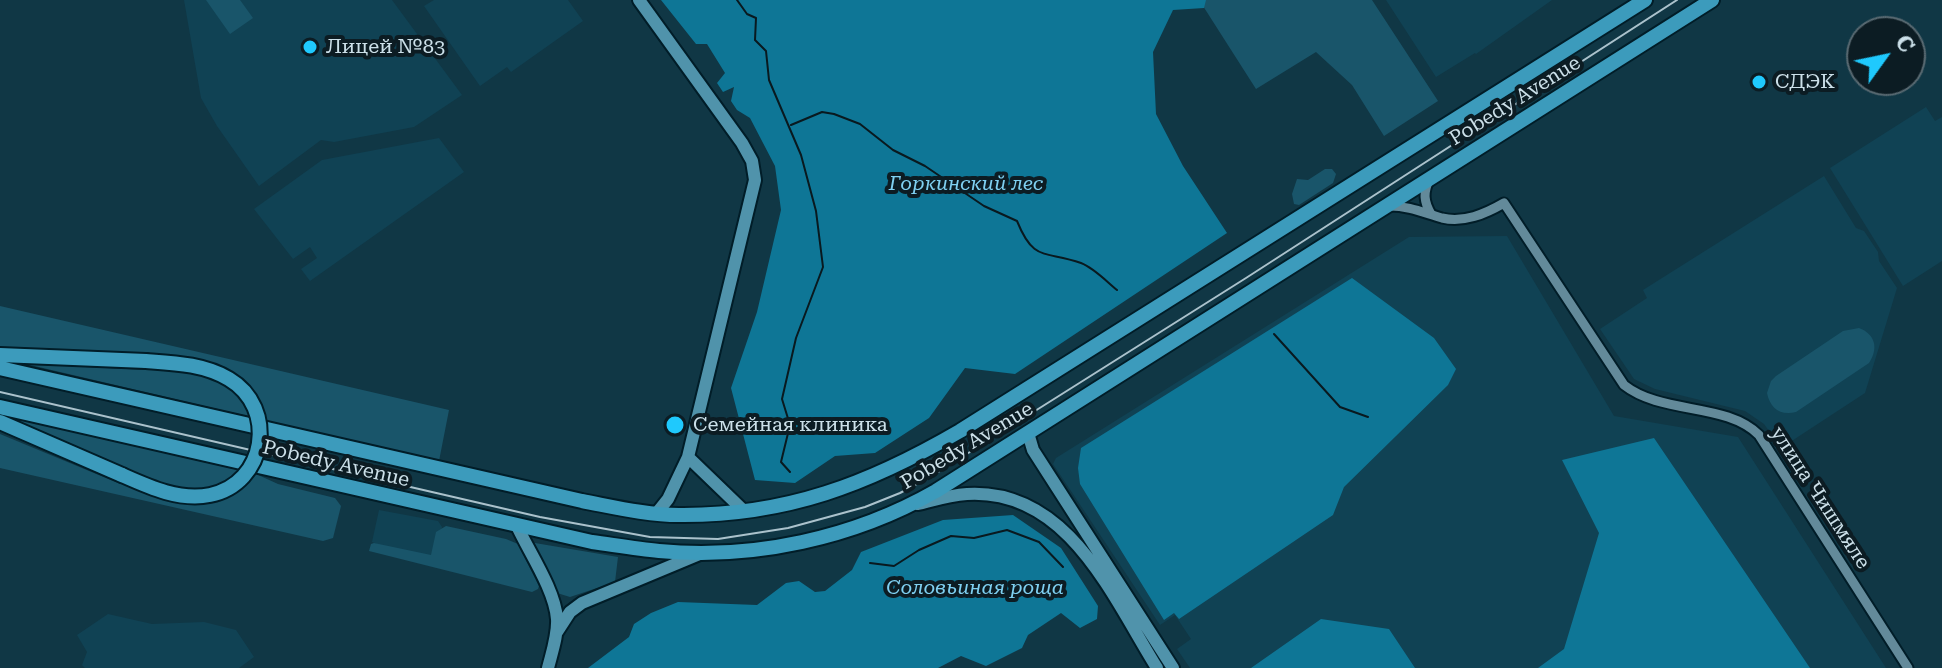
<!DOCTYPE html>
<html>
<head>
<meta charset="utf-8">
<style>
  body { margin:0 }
  #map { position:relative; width:1942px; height:668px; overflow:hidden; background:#103745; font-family:"Roboto Serif",serif }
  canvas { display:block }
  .north { position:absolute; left:1846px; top:16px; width:80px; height:80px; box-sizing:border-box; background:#0c1c23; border:2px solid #596a72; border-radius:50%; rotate:57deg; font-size:22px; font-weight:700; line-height:32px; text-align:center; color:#cce0e9 }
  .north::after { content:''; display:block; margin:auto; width:28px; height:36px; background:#1fc9fd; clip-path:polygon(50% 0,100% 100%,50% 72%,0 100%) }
</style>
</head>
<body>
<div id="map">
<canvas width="1942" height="668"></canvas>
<div class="north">С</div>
</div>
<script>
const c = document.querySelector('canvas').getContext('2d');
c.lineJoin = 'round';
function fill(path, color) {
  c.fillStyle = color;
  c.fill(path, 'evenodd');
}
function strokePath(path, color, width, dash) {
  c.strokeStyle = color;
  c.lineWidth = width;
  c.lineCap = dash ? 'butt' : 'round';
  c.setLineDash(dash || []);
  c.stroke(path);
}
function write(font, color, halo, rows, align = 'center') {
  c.font = font + ' "Roboto Serif",serif';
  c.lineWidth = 8;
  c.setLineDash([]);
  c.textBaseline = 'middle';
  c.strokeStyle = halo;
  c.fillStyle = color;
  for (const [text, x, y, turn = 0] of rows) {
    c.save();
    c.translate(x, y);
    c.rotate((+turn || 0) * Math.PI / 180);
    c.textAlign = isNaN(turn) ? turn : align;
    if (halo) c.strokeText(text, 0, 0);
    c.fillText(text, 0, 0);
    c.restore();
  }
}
const built = new Path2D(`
  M184,0H392L462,95L414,127L334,142L321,140L259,186L217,126L201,98Z
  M434,0H568L583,21L511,72L507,67L480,86L424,6Z
  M1386,0H1552L1476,54L1475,53L1436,77Z
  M1926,107L1935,121L1942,117V261L1903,286L1830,168Z
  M439,138L464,172L310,281L301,269L317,258L310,247L293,259L254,209L322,160Z
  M1824,176L1856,228L1864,231L1878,252L1879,261L1897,288L1865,393L1781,448L1764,424L1745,411L1655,389L1634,379L1600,329L1647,298L1643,290Z
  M1507,236L1614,416L1738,437L1886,668H1190L1177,649L1191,639L1175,615L1160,625L1053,464L1056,458L1409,237Z
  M379,510L438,521L442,527L437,560L396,552L372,542Z
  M108,614L152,624L204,622L236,630L254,657L239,668H85L82,665L87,652L77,635Z`);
const green = new Path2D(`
  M206,0H240L253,18L230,34Z
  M1202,0H1372L1438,101L1384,136L1352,85L1316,52L1256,89L1203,6Z
  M1325,169H1332L1336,174L1333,183L1299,205L1294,204L1292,194L1297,179L1308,180Z
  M0,306L449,410L439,461L26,364L146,370L147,353L0,347Z
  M1859,328C1875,334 1879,348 1869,363L1796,412C1780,416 1770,408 1767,393L1771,381L1776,376L1843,331Z
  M3,416L256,474L278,484L335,498L341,506L333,538L323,541L0,468V434L118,483L125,468Z
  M446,526L506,539L518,544L539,586L538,589L532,592L369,551L371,544L374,543L431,555L436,532Z
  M529,542L618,557L615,582L570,597L557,593Z`);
const forest = new Path2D(`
  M661,0H1206L1204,8L1173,10L1153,52L1156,114L1183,166L1227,233L1015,374L965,368L929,418L875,453L835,456L795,483L755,480L731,388L757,312L781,210L775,166L750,118L737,110L731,101L734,87L723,92L717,83L725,73L707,44H696Z
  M1352,278L1434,338L1456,369L1448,385L1344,487L1333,515L1179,619L1174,613L1164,620L1080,484L1078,468L1081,448Z
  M1654,438L1810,668H1538L1564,649L1599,533L1562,460Z
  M1013,515L1061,548L1098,606L1097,619L1080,628L1061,613L1028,635L1022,648L986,666L961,656L938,668H588L629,637L634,624L651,613L678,602L757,605L786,583L799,581L815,592L825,591L852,570L861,552L943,520Z
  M1321,619L1389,629L1415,668H1251Z`);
const stream = new Path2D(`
  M737,0L747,14L756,18L755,40L766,51L769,80L801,155L816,211L823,267L796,338L782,399L790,425L781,462L790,472
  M791,125L822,112L834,114L860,124L893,150L925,166L984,206L1017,221C1034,263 1045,250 1081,263C1094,268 1106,281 1117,290
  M1274,334L1340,407L1368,417
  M870,563L894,566L919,550L951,536L974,538L1007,530L1039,542L1063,567`);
const street = new Path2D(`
  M1429,180C1423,193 1424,202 1431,214
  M1390,206C1409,206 1424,213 1442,218C1464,223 1485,214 1504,203L1624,385C1662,415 1726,402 1759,435L1908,668`);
const secondary = new Path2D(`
  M639,0L742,143L752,161L755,180L688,457L668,499L656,514
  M1028,433L1033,450L1173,668
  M688,457L744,511
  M918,504C934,500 950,495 967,494C1068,488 1112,596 1157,668
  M517,526C529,552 555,590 557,619C558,635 552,652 548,668
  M557,632L570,612L582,603L702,553`);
const primary = new Path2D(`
  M0,355L146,361
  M0,368L582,501C614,507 647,515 679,515C786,516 869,484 960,431L1645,0
  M0,407L592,542C614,545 637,549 659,551C753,560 854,538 936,491L1712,0
  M0,422L122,475`);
const tram = new Path2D(`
  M0,392L540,517L650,537L718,539L788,528L865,507L900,493L935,474L1246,278L1677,0`);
const primaryBridge = new Path2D(`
  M122,475C149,487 179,501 210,495C266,484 278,408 229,379C204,364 174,363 146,361`);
const markers = [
  [310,47,8,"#1fc9fd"],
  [1759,82,8,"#1fc9fd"],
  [675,425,10,"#1fc9fd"]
];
const poiNames = [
  ["Лицей №83",326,47],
  ["СДЭК",1775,82],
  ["Семейная клиника",693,425]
];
const streetNames = [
  ["Pobedy Avenue",1515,101,-32],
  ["Pobedy Avenue",967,446,-31],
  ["Pobedy Avenue",336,464,13],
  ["улица Чишмяле",1820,498,57]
];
const parkNames = [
  ["Горкинский лес",966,184],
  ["Соловьиная роща",975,588]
];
fill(built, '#104254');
fill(green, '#19556a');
fill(forest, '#0e7696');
strokePath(stream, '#09191f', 2);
strokePath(street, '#011d28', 13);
strokePath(secondary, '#011d28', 16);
strokePath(primary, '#011d28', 18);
strokePath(street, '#638a9a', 9);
strokePath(secondary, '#5093ab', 12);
strokePath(primary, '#3c9bbc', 14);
strokePath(tram, '#abc2cc', 2);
strokePath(primaryBridge, '#011d28', 18, []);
strokePath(primaryBridge, '#3c9bbc', 14);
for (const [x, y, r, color] of markers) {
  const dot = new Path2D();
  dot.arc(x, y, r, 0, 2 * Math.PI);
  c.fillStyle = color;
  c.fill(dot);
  strokePath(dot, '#0c1c23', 3);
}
write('20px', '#cce0e9', '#0c1c23', poiNames, 'left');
write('20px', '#cce0e9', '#0c1c23', streetNames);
write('italic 20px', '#7fd0f1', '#0c1c23', parkNames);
</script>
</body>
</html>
